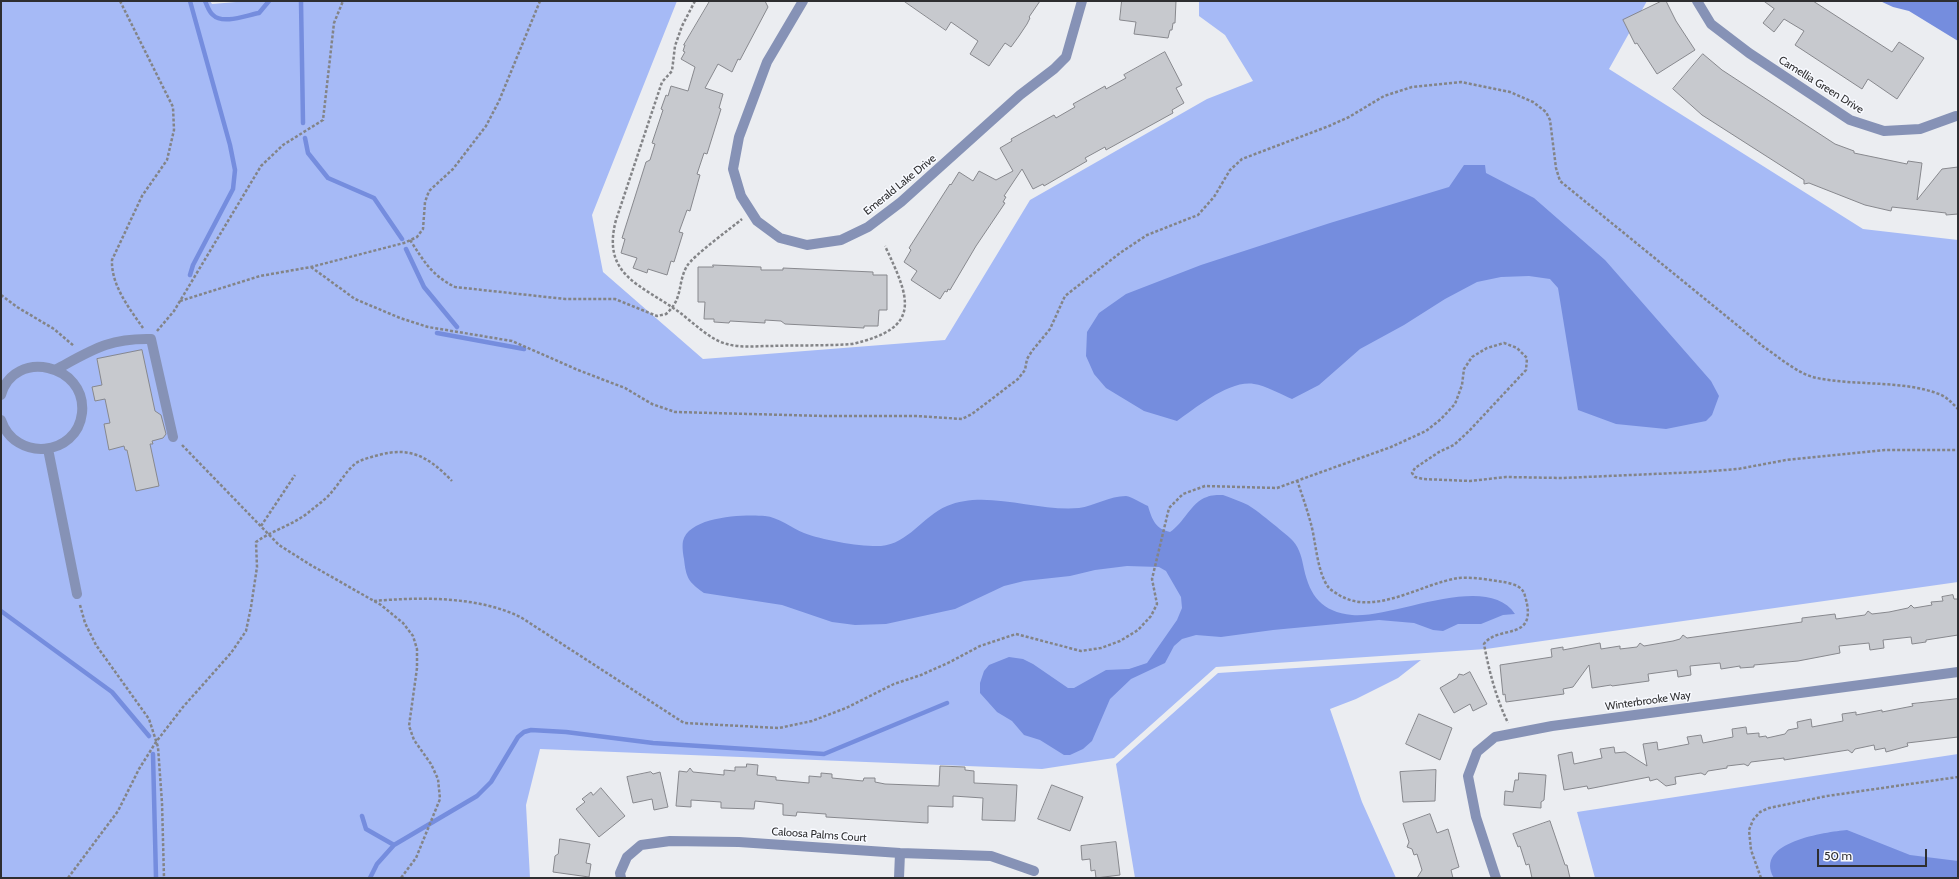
<!DOCTYPE html>
<html>
<head>
<meta charset="utf-8">
<style>
  body { margin:0 }
  #map { position:relative; width:1959px; height:879px; overflow:hidden; background:#ebedf1; font-family:Cabin,sans-serif }
  canvas { display:block }
  .frame { position:absolute; inset:0; border:2px solid #2e2e30; pointer-events:none }
  .scale { position:absolute; left:1817px; top:849px; width:110px; height:18px; box-sizing:border-box; border:2px solid #2e2e30; border-top:0; padding-left:5px; font-size:12px; line-height:14px; white-space:nowrap; color:#2e2e30; -webkit-text-stroke:3px #f8faff; paint-order:stroke }
</style>
</head>
<body>
<div id="map">
<canvas width="1959" height="879"></canvas>
<div class="frame"></div>
<div class="scale">50 m</div>
</div>
<script>
const c = document.querySelector('canvas').getContext('2d');
c.lineJoin = 'round';
function fill(path, color) {
  c.fillStyle = color;
  c.fill(path, 'evenodd');
}
function strokePath(path, color, width, dash) {
  c.strokeStyle = color;
  c.lineWidth = width;
  c.lineCap = dash ? 'butt' : 'round';
  c.setLineDash(dash || []);
  c.stroke(path);
}
function write(font, color, halo, rows, align = 'center') {
  c.font = font + ' Cabin,sans-serif';
  c.lineWidth = 3;
  c.setLineDash([]);
  c.textBaseline = 'middle';
  c.strokeStyle = halo;
  c.fillStyle = color;
  for (const [text, x, y, turn = 0] of rows) {
    c.save();
    c.translate(x, y);
    c.rotate((+turn || 0) * Math.PI / 180);
    c.textAlign = isNaN(turn) ? turn : align;
    if (halo) c.strokeText(text, 0, 0);
    c.fillText(text, 0, 0);
    c.restore();
  }
}
const green = new Path2D(`
  M1,1H210L212,4L248,1H677L592,215L603,272L703,359L945,340L1030,200L1207,99L1253,81L1225,35L1199,16V1H1647L1609,69L1863,229L1958,240V582L1486,649L1216,667L1114,758L1042,769L540,749L526,805L530,878H1Z
  M1421,660L1398,678L1356,699L1330,709L1362,802L1396,878H1135L1116,764L1218,673Z
  M1958,754V878H1595L1577,812Z`);
const water = new Path2D(`
  M1880,1H1958V41L1909,11L1893,7Z
  M1464,165H1485L1486,173L1534,198L1605,260L1711,381L1719,396L1712,415L1706,421L1666,429L1616,424L1578,410L1558,288L1550,279L1529,276L1501,277L1477,282L1445,299L1404,325L1360,349L1319,385L1292,399C1282,395 1265,385 1254,384C1229,380 1196,408 1177,421L1144,411L1106,388L1094,374L1086,356L1087,332L1099,313L1126,294L1201,265L1330,223L1449,187Z
  M1223,495C1231,498 1240,501 1248,505C1258,511 1268,520 1277,527C1282,532 1289,536 1293,541C1300,549 1302,559 1304,569C1310,596 1322,612 1352,615C1393,619 1487,571 1515,614L1503,615L1481,624H1458L1443,631L1433,630L1414,623L1379,620L1273,630L1221,637L1196,635L1182,639L1174,646L1165,663L1131,679L1110,699L1092,741L1083,749L1070,755H1064L1040,740L1024,735L1012,721L997,712L980,693V683L984,671L989,665L1009,657L1023,659L1033,664L1068,688H1074L1106,670L1129,669L1147,663L1177,620L1182,608L1181,597L1166,571L1159,567L1127,566L1095,570L1070,576L1024,581L1004,586L955,609L886,624L855,625L832,622L782,605L704,593C688,582 686,577 684,559C683,554 682,546 683,541C689,516 745,514 765,516C778,517 792,528 804,533C822,540 861,547 881,546C908,544 923,516 947,506C986,489 1037,512 1079,508C1094,506 1110,496 1126,496C1132,497 1141,503 1148,506C1152,520 1156,529 1170,532C1184,523 1191,502 1207,497C1211,495 1218,495 1223,495Z
  M1847,830L1910,855L1958,861V878H1774C1753,842 1826,832 1847,830Z`);
const stream = new Path2D(`
  M190,1L230,145L235,170L233,189L193,265L190,275
  M205,1C207,5 209,12 213,15C223,25 247,15 259,13L269,1
  M301,1L303,123
  M305,138L308,153L328,178L374,198L402,239
  M406,249L424,287L457,327
  M437,333L524,349
  M1,611L112,692L149,736
  M153,754L156,878
  M362,816L366,829L394,845
  M370,878L377,864L394,845L477,796L491,782L518,737L524,732L531,730L566,732L653,743L824,754L947,703`);
const building = new Path2D(`
  M710,1H765L768,7L740,60L738,59L732,72L718,64L705,88L723,94L719,108L721,109L707,154L704,153L697,174L700,175L690,211L687,210L679,232L683,233L674,262L671,261L667,275L648,269L647,273L633,268L637,258L621,253L625,239L622,238L646,162L650,160L655,144L652,143L663,110L661,109L666,95L668,96L671,86L688,91L695,67L681,59L685,52L683,51L685,45H684Z
  M904,1H1040L1029,17L1030,18L1027,24L1019,36L1011,47L1005,43L989,66L970,54L978,41L951,22L946,30Z
  M1122,1H1176L1175,23H1173L1172,30H1170L1168,38L1134,34L1136,22L1120,20Z
  M1662,1H1666L1676,21L1695,50L1657,74L1637,43L1635,44L1623,20Z
  M1764,1H1813L1892,52L1899,42L1924,58L1897,99L1868,79L1862,89L1795,45L1804,31L1784,19L1774,32L1763,23L1774,9Z
  M1165,52L1182,85L1176,88L1184,103L1172,110L1173,113L1106,150L1105,147L1085,158L1087,161L1044,186L1043,184L1033,189L1022,169L1004,196L1006,197L1003,202L1005,203L976,246L950,290L948,289L947,292L945,291L940,299L911,280L917,271L904,262L911,250L909,248L950,184L951,185L959,172L973,181L979,171L996,180L1013,171L1000,148L1012,141L1011,139L1054,115L1056,118L1075,107L1073,104L1105,86L1106,89L1126,78L1124,75Z
  M1703,54L1722,70L1835,144L1854,151V153L1907,164L1908,161L1922,163L1917,200L1942,169L1958,167V214L1946,215V213L1892,207L1891,211L1865,205L1809,183L1804,184V180L1788,170L1702,115L1673,89Z
  M713,265L761,267V270H783V268L873,272V275H887V310H879L878,326H864V328L785,324L781,321L765,320V323L730,321L729,323L714,322V319H704L705,302H698V267H713Z
  M142,350L155,411L161,415L166,434L163,438L152,441L153,444H150L159,486L136,491L127,450H125L124,446L109,450L104,424L110,423L105,399L95,401L92,387L102,385L97,359Z
  M1953,595L1954,599H1958V635L1926,640V642L1912,644L1911,637L1883,640L1884,648L1870,650L1869,643L1839,646L1840,653L1798,661L1754,665V667L1740,668V666L1721,669L1720,663L1690,666L1691,675L1678,677L1677,670L1648,674L1649,681L1612,686L1611,685L1592,688L1589,665L1573,687L1563,689L1564,694L1506,702L1505,694L1503,695L1500,665L1552,657L1551,649L1563,647V650L1600,643L1601,649L1620,646V649L1637,647L1640,643L1644,646L1673,641L1680,639L1683,635L1687,638L1802,622V618L1835,614L1836,619L1865,615L1868,611L1872,614L1889,612L1908,608L1911,605L1914,608L1932,605L1931,602L1943,601L1942,597Z
  M1470,672L1487,704L1473,711L1470,704L1454,713L1440,688L1457,678L1459,674L1463,675Z
  M1958,699V737L1907,743L1908,746L1886,752L1885,748L1875,750L1874,745L1855,749L1852,753L1848,750L1784,760V758L1751,762L1748,766L1744,764L1727,766V768L1708,771L1705,775L1701,773L1675,777L1676,784L1666,786L1657,779L1650,781L1649,777L1588,789L1587,786L1564,790L1558,755L1572,752L1574,764L1602,758L1600,749L1614,747L1615,753L1625,752L1647,766L1643,744L1657,742L1658,750L1689,744L1687,737L1701,735L1703,743L1733,737L1732,729L1746,727L1747,734L1759,733V737L1766,736L1767,738L1785,734L1788,730L1798,728L1797,722L1811,719L1812,727L1843,721L1842,714L1856,712V715L1882,710V712L1913,706L1912,704Z
  M1419,714L1452,728L1440,760L1406,744Z
  M747,764L758,765L757,775L776,777V780L809,783V776L821,777V773L832,774V778L863,781L864,778H875V782L885,784L939,786L940,766L965,767V770L974,771V783L1017,785L1015,821L982,820L983,798L953,796V807L928,806V823L826,817V814L797,812L796,816L783,815V804L755,801L754,809L721,808V802L691,800V807L676,806L679,771L687,772L690,768L693,772L724,775V770L735,771V767H746Z
  M1436,770L1435,801L1403,802L1400,772Z
  M651,772L653,774L660,772L668,807L654,810L652,799L633,803L627,777Z
  M1519,773L1546,775L1544,800L1541,802V808L1504,805L1505,791L1513,792L1515,780H1518Z
  M1052,785L1083,797L1070,831L1038,819Z
  M601,788L625,816L599,837L576,809L585,802L582,799L591,792L593,795Z
  M1430,814L1437,833L1448,829L1459,867L1451,870L1453,878H1417L1422,870L1417,854L1414,855L1412,849L1407,847L1409,842L1403,824Z
  M1550,821L1565,865H1567L1570,878H1532L1529,864L1526,865L1520,846L1518,847L1513,834Z
  M560,839L590,844L586,863L591,864L589,877L553,872L555,856L558,854Z
  M1116,842L1120,875L1096,878L1095,870L1091,871L1090,859L1082,860L1081,846Z`);
const path = new Path2D(`
  M120,1L173,107L174,130L167,160L142,196L112,260C111,285 129,308 143,328
  M695,1L682,26L675,46L672,71L662,82L616,220C601,276 642,285 679,312C694,323 710,340 727,344C740,348 757,346 770,346C797,345 825,346 852,344C923,328 910,299 885,246
  M410,240C424,261 431,275 455,287L565,299H615L657,316L666,314C684,298 677,283 687,266C694,255 730,229 742,219
  M311,267L355,299L400,318L428,327L512,341L578,370L625,388L652,404L675,412L825,416H917L962,419L972,414L1018,379L1025,370L1027,359L1032,351L1050,329L1065,296L1120,253L1147,235L1198,215L1214,197L1230,170L1242,159L1329,126L1349,117L1384,96L1412,87L1461,82L1510,92L1533,102L1546,112L1550,120L1556,168L1560,181L1764,347C1780,358 1798,374 1817,378C1855,386 1903,380 1939,394C1947,397 1952,403 1958,409
  M1,295L17,307L54,329L74,346
  M180,301L260,276L311,267L404,243L417,237L423,229L425,202L429,191L453,169L486,126L499,101L540,1
  M157,331L174,311L261,166L283,145L323,120L334,23L343,1
  M182,445L279,545L309,564L381,605L403,623L413,636L417,649V668L409,726L414,740L431,764L438,779L440,799L416,858L401,878
  M1297,480C1302,495 1307,509 1311,524C1316,542 1317,573 1329,588C1332,591 1336,593 1339,595C1375,617 1422,583 1459,578C1474,577 1490,580 1504,582C1513,584 1523,586 1525,596C1539,643 1498,624 1484,644C1489,671 1496,698 1508,723
  M261,526L295,475
  M374,601C420,597 480,596 522,618L684,723L779,728L812,721L846,708L894,684L921,675L948,663L980,646L1016,634L1081,651L1101,648L1120,641L1138,630L1151,616L1157,604L1152,579L1169,508L1183,494L1205,486L1277,488L1391,447L1426,431L1441,419L1455,404L1462,385L1464,369L1472,357L1487,348L1504,343L1517,348L1527,358L1526,370L1469,431L1454,445L1439,452L1415,468L1412,473L1415,477L1423,479L1470,481L1506,477L1563,478L1699,472L1738,469L1786,460L1885,450H1958
  M80,605L85,623L96,645L149,719L158,747L162,803L164,878
  M68,878L118,811L139,769L156,742L183,707L231,653L246,631L251,607L257,567L256,542C273,530 293,525 309,512C316,506 325,500 330,494C339,484 346,471 356,463C363,459 371,457 379,455C411,446 430,458 452,481
  M1761,878L1751,850L1749,830L1753,820L1760,812L1769,808L1827,796L1958,777`);
const minor = new Path2D(`
  M803,1L767,62L739,137L733,169L741,196L757,221L780,238L807,245L841,240L868,227L901,202L1020,95L1054,69L1066,57L1082,1
  M1697,1L1711,24L1749,53L1850,120L1884,131L1920,129L1956,116
  M57,369C92,350 109,338 151,339L173,437
  M1,395C14,348 87,364 82,413C77,457 15,462 1,420
  M48,449L77,594
  M621,878L620,873L627,857L641,845L670,841L739,842L900,853L991,856L1034,871
  M899,878L900,853
  M1496,878L1476,817L1468,776L1477,752L1495,737L1552,726L1958,672`);
const streetNames = [
  ["Camellia Green Drive",1821,85,32],
  ["Emerald Lake Drive",900,185,-39],
  ["Winterbrooke Way",1648,701,-8],
  ["Caloosa Palms Court",819,835,4]
];
fill(green, '#a6baf6');
fill(water, '#758dde');
strokePath(stream, '#758dde', 4.5);
fill(building, '#c7c9ce');
strokePath(building, '#87888d', 1);
strokePath(path, '#838487', 2.5, [3, 2]);
strokePath(minor, '#8692b6', 10);
write('11px', '#2e2e30', '#f8faff', streetNames);
</script>
</body>
</html>
